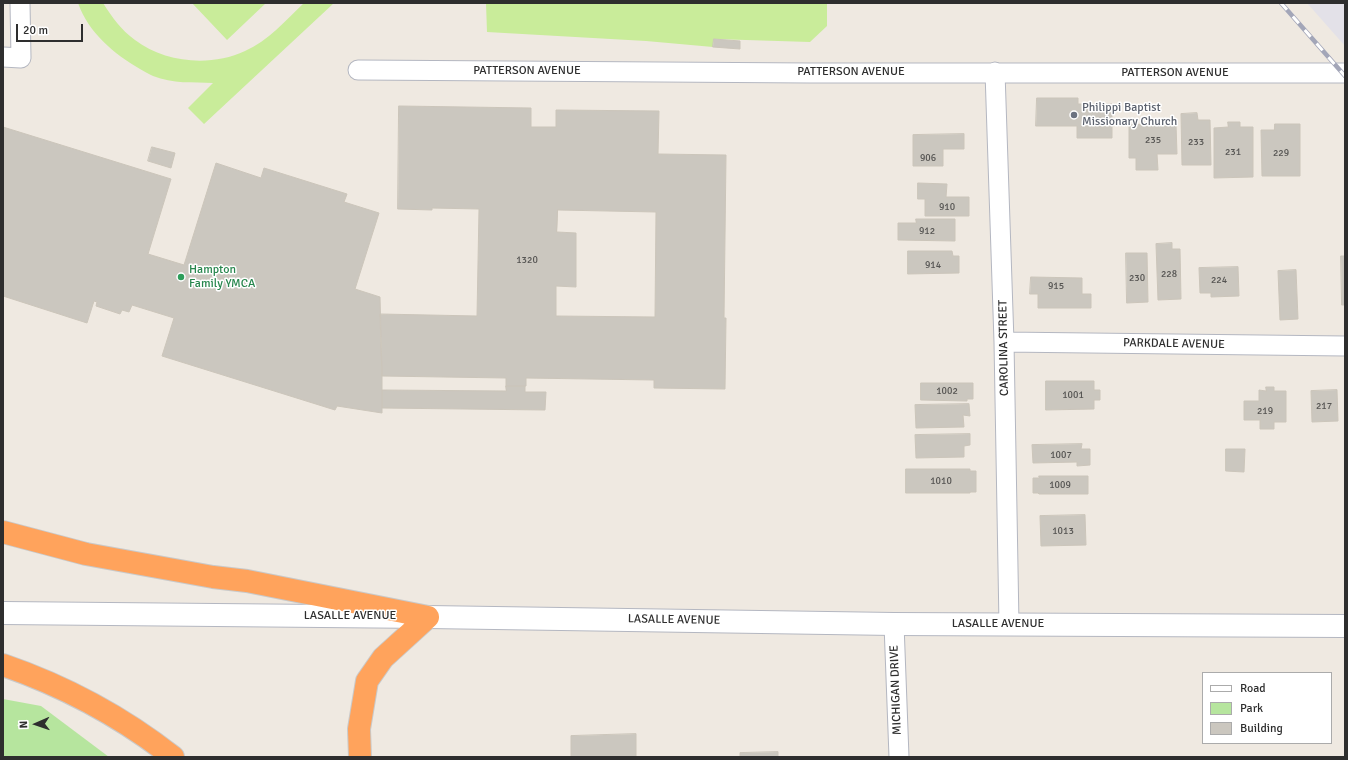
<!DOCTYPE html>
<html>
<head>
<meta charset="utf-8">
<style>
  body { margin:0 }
  #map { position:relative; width:1348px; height:760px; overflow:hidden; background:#efe9e1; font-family:Signika,sans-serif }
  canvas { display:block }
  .frame { position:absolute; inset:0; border:4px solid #2e2e2e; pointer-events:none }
  .legend { position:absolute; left:1202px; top:672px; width:130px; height:72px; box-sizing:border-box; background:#fff; border:1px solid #ababab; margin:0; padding:5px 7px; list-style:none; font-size:12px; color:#2e2e2e }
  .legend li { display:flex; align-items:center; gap:8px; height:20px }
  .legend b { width:20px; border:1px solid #ababab }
  .north { position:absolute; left:16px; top:704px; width:40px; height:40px; -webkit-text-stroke:3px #fff; paint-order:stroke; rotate:268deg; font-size:11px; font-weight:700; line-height:16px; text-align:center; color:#2e2e2e }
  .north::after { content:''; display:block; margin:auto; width:14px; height:18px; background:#2e2e2e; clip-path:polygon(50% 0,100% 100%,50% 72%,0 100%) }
  .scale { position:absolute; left:16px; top:24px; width:67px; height:18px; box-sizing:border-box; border:2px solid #2e2e2e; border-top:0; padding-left:5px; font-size:12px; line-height:14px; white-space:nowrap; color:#2e2e2e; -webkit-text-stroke:3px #fff; paint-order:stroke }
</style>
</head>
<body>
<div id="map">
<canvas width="1348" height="760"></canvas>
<div class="frame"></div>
<ul class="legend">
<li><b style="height:5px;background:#fff"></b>Road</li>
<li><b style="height:11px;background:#b6e59e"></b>Park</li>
<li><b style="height:11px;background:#cbc7bf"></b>Building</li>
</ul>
<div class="north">N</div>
<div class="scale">20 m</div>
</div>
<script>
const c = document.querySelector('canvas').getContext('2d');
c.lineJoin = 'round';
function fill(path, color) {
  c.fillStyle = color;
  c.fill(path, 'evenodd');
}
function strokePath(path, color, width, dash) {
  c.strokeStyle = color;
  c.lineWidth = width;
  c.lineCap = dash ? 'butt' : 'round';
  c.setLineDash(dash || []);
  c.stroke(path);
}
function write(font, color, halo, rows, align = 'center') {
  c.font = font + ' Signika,sans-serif';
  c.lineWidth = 3;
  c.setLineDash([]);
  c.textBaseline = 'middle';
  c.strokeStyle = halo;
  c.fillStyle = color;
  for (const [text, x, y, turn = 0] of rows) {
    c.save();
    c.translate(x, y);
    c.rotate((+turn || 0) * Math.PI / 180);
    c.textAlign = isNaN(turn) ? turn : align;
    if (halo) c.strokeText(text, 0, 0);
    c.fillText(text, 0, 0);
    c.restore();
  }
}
const industrial = new Path2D(`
  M1307,3H1345V46Z`);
const green = new Path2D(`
  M3,699L41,706L109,757H3Z`);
const pitch = new Path2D(`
  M78,3H103C112,17 121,30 135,40C165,63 211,67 245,51C268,41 286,20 304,3H334L204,124L188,108L213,83C193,82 173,84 153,76C148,74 144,71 140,69C114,54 88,32 78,3Z
  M192,3H266L227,40Z
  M486,3H827V26L810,42L714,39L713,47L646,41L487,32Z`);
const building = new Path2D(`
  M714,39L740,41V49L713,47Z
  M1037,98H1078V104H1112V138H1077V126H1036Z
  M399,106L531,108V127H556V110L659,111L658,154L726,155L724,318H726L725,389L654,388V380L526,378V386H506V378L382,376L380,314L477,316L479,209L432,208V210L398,209ZM558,210L656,212L655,317L556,316V286L576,287V233L557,232Z
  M1197,113L1198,120H1210L1211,165H1182L1181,114Z
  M1228,122H1240V127H1253V177L1214,178V128L1228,127Z
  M1176,124L1177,154H1157L1158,170H1136V158H1129V125Z
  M1275,124H1300V176H1262L1261,130H1274Z
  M3,127L171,179L148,254L184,265L216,163L261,178L264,168L347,194L344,202L379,213L355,289L380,297L382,376V413L337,406L335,410L162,356L174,318L132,305L129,312L122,310L120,314L96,306L97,302L94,301L87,323L3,296Z
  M964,134V149H943V166H913V135Z
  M152,147L175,153L171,168L148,161Z
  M918,183L947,184L946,197H969V216H925V199H918Z
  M916,219H955V241L898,240V223H916Z
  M1172,243V249H1180L1181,299L1158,300L1156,244Z
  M908,251H952L953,256H959V273L908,274Z
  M1126,253H1147L1148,302L1127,303Z
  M1341,256H1345V305H1342Z
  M1238,267L1239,296L1211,297V293H1200L1199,268Z
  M1296,270L1298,319L1280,320L1278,271Z
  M1031,277L1082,278V294H1091V308H1038V294H1030Z
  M1046,381H1094V390H1100V400H1094V409L1046,410Z
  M921,383H973V399H967V401L921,400Z
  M506,386H525V392H546L545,410L382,408V390L506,391Z
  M1266,387H1274V391H1286V422H1274V429H1260V420H1244V401H1259V390L1266,391Z
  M1337,390L1338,421L1312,422L1311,391Z
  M969,404L970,416L963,415L964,427L916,428L915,405Z
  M970,434V445L964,446V457L916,458L915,435Z
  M1082,444L1081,449H1090V465L1077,466V462L1033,463L1032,445Z
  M1226,449H1245L1244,472L1226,471Z
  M906,469H970V471H976V492H970V493H906Z
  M1039,476H1088V494H1039L1038,493H1033V478H1039Z
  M1085,515L1086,545L1041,546L1040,516Z
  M636,734V757H571V736Z
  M778,752V757H740V753Z`);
const street = new Path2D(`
  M3,57L21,58L20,3
  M358,70L810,73H1345
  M995,72L1004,342L1009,624
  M1004,342L1345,346
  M894,624L899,757`);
const secondary = new Path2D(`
  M3,613L428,617L894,624L1345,626`);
const highway = new Path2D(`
  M3,532L86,554L213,577L247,581L428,617
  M3,665C64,686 122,717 173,757
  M360,757L359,729L367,681L383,658L428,617`);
const rail = new Path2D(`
  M1281,3L1345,76`);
const markers = [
  [1074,115,4,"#6b7280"],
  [181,277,4,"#2e9e5b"]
];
const numberNames = [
  ["235",1153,140],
  ["233",1196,142],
  ["231",1233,152],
  ["229",1281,153],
  ["906",928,158],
  ["910",947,207],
  ["912",927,231],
  ["1320",527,260],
  ["914",933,265],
  ["228",1169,274],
  ["230",1137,278],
  ["224",1219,280],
  ["915",1056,286],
  ["1002",947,391],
  ["1001",1073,395],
  ["217",1324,406],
  ["219",1265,411],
  ["1007",1061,455],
  ["1010",941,481],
  ["1009",1060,485],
  ["1013",1063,531]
];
const streetNames = [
  ["PATTERSON AVENUE",527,71],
  ["PATTERSON AVENUE",851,72],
  ["PATTERSON AVENUE",1175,73],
  ["PARKDALE AVENUE",1174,344,1],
  ["CAROLINA STREET",1004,348,-91],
  ["LASALLE AVENUE",350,616],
  ["LASALLE AVENUE",674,620,1],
  ["LASALLE AVENUE",998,624],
  ["MICHIGAN DRIVE",896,690,-92]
];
const worshipNames = [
  ["Philippi Baptist",1082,108],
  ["Missionary Church",1082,122]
];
const leisureNames = [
  ["Hampton",189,270],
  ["Family YMCA",189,284]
];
fill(industrial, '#e3e1e8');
fill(green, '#b6e59e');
fill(pitch, '#c9ec9a');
fill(building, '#cbc7bf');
strokePath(building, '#cbc5ba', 1);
strokePath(street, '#b4b7c1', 21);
strokePath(secondary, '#b4b7c1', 24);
strokePath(highway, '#c9c9c9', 24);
strokePath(street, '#fff', 19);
strokePath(secondary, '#fff', 22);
strokePath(highway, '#ffa35c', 22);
strokePath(rail, '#a3a6b8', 4.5);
strokePath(rail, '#fff', 3, [9]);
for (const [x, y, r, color] of markers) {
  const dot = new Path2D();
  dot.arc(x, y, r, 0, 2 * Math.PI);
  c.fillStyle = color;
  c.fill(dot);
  strokePath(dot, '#fff', 1.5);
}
write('10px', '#555452', null, numberNames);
write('12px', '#2e2e2e', '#fff', streetNames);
write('12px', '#5b616d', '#fff', worshipNames, 'left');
write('12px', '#27864d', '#fff', leisureNames, 'left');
</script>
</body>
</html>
